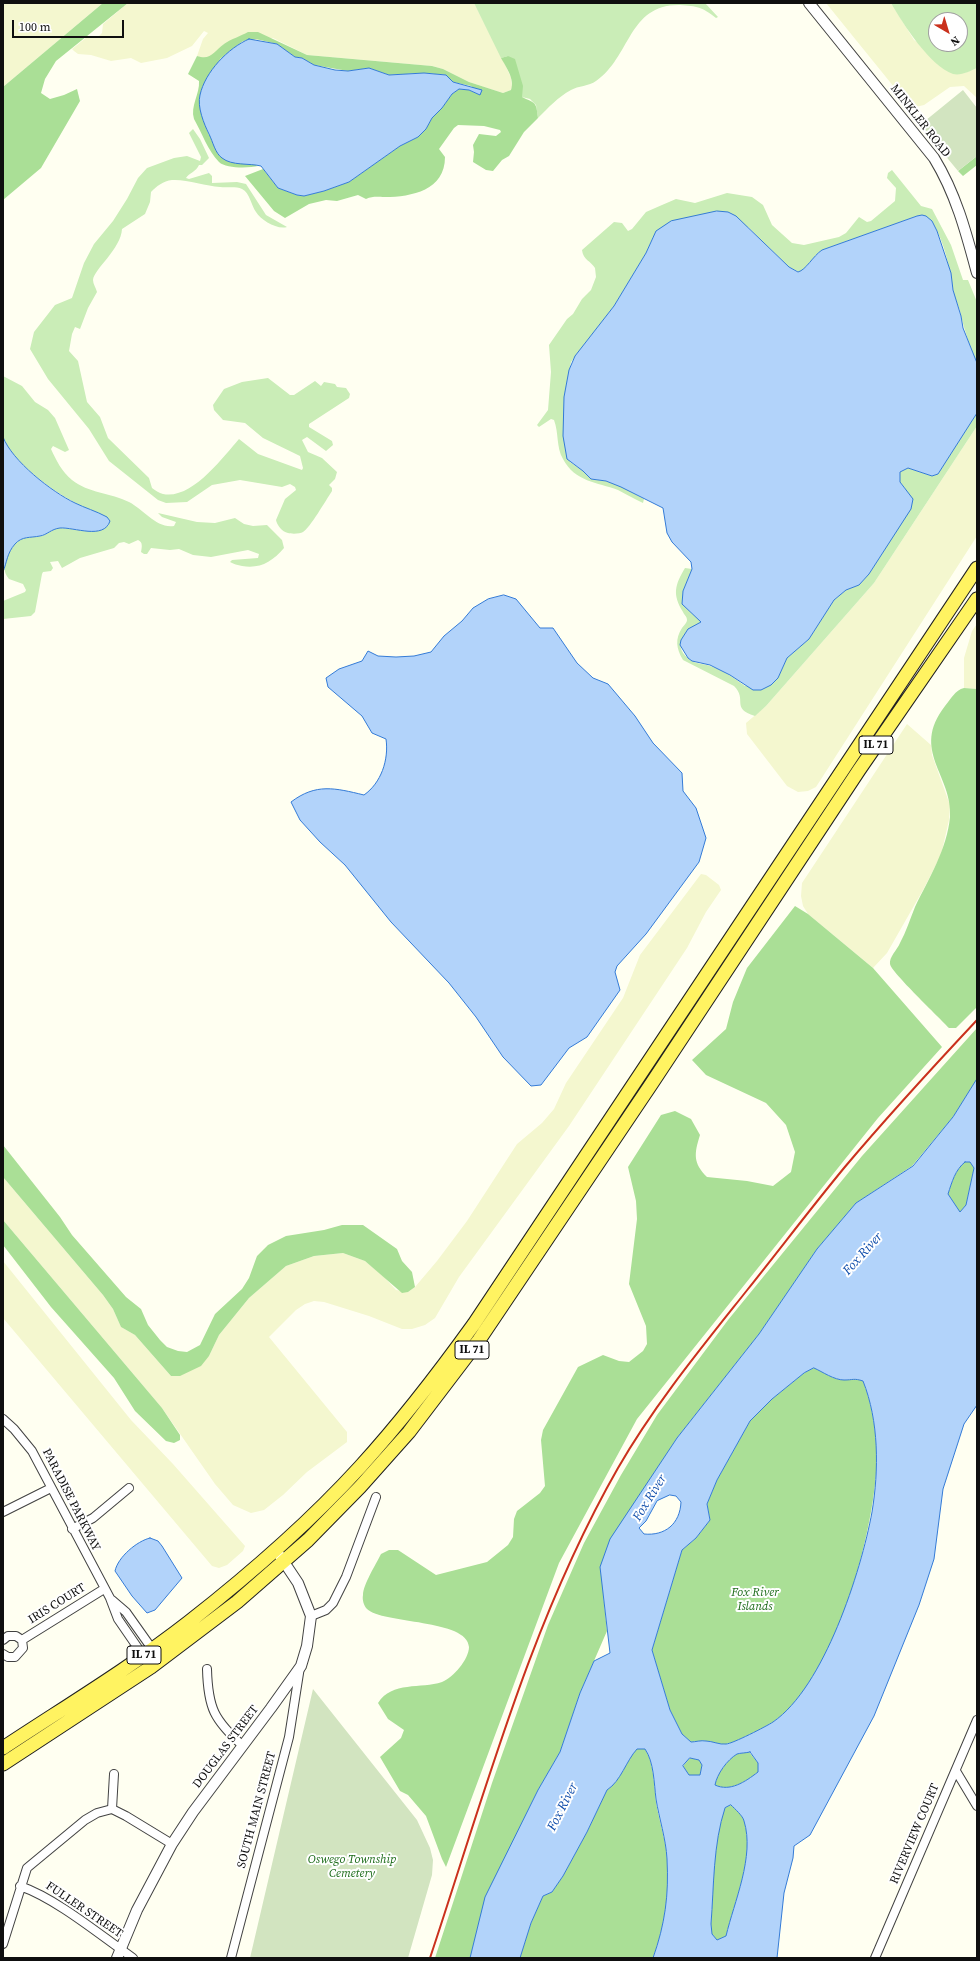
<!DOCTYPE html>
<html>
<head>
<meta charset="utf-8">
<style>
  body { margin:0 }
  #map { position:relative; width:980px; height:1961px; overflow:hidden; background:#fffff1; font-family:"Source Serif 4",serif }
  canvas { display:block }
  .frame { position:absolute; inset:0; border:4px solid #0f0f0f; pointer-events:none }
  .north { position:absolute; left:928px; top:12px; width:40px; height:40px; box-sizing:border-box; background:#fff; border:1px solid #9f9f9f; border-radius:50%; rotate:142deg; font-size:11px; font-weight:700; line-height:16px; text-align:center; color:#0f0f0f }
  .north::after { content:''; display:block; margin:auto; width:14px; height:18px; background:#ca311d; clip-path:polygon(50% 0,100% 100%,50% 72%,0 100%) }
  .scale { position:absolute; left:12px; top:20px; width:112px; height:18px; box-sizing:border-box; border:2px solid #0f0f0f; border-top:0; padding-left:5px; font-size:12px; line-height:14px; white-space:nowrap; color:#0f0f0f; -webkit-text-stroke:3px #fff; paint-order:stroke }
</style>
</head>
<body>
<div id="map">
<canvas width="980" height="1961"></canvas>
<div class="frame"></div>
<div class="north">N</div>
<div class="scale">100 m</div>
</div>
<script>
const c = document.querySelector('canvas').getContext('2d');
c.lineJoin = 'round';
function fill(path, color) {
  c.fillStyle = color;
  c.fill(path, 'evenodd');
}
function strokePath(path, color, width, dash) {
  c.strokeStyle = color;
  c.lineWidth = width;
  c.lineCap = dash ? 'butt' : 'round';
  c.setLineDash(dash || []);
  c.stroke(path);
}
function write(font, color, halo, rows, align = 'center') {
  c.font = font + ' "Source Serif 4",serif';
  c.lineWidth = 4;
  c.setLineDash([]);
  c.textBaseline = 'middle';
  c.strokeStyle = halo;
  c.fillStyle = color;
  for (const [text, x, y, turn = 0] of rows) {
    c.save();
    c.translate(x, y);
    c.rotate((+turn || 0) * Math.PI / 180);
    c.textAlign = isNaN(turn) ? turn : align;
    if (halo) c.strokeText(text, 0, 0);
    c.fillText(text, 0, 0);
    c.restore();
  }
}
const farmland = new Path2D(`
  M3,3H103L3,87Z
  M128,3H474L505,64L511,78L512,87L511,90L503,93L469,82L443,69L432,66L307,55L273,38L224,44L216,53L209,57L202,58L197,56L203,39L208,33L204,31L192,46L167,58L141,63L131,58L111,61L91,55L78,54L74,51L72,49L87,37L99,36L102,33L103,24Z
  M826,3H891L914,40L964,73L977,68V98L964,86L950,87L924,105L911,108Z
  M977,426V536L816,787L808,791L798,792L787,786L747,734L746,723L766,706L874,583Z
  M977,624V689L964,688V658L972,631Z
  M907,724L931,745L932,755L950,805L949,820L941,855L923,890L887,953L873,968L808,914L803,906L801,896L802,883Z
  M701,874L706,875L719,885L721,890L706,912L687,948L569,1126L459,1277L435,1318L425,1325L412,1329H402L369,1316L324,1302L314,1301L305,1304L296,1310L269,1337L347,1432V1442L307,1472L283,1495L264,1510L251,1513L233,1505L215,1484L162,1408L3,1220V1177L103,1295L113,1309L121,1327L135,1335L171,1376L209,1356L219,1335L249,1298L286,1266L314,1256L343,1253L365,1261L383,1276L396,1290L408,1292L415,1287L437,1261L467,1221L517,1144L542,1123L554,1109L566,1083L623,998L640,955Z
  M3,1261L131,1420L173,1464L245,1546L243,1551L227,1565L219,1568L212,1566L3,1318Z`);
const green = new Path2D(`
  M474,3H705L718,17L716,18C702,7 697,6 680,5C628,4 631,57 596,81C589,86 578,86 571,90C558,97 548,108 538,118L536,105L530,99L522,97L508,56L501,58Z
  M891,3H977V68C970,71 961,76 953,74C930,66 903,24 891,3ZM936,20H960V44H936Z
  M193,129L200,139L209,158L202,165H199C196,172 189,173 186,178L189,179L209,173L212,176V183L237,182L246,184L266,215L287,227C277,230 261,220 256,212C251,205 250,193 242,189C236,186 227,188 220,187C206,186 186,179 172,180C163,181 157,186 151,192L150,202L145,214L122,229C121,249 94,269 93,280C93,284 96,288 97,292L88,308L80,329L75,327L72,334L69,351L78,361L87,402L100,417L108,438L149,478L152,488C155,490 159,493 163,494C192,500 223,457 239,439L258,454L302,470L303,468L300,456L263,438L245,423L223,420L214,410L213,405L224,389L242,382L268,378L290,395H294L315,381L321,386L324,382L335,384L337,387L346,388L350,394L349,398L309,424V427L332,441L333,445L326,451L307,437L302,440L308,452L322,458L337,472L335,479L329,485L332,488V491C326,500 310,528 303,532C300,534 291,534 288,533C282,532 277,525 276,520L285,499L296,490L295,487L290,484L282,487L240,480L212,485L187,502L166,503L158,500L109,461L89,429L48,379L30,349L34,332L55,305L72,298L84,263L94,244L113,221L127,199L138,178L147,168L174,158L187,156L200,161L201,157L189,133Z
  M892,170L921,206L932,209L951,245L963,280H968L977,302V363C970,347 965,332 961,316C960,307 954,298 953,289C949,265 945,244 932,221L917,216L822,250C813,256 806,270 799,272L789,267L748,227L653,237L646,253L614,306L571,362L564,397L570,462L583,471L591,479L606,481L622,487L644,499L643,503C634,499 626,494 618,490C597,482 575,482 563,459C556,447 559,433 554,420L551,419L539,427L537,425L548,410L551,372L549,345L567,319L573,314L582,299L591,290L596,277L595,268C591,261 583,260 582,250L614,222L622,223L628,231L632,229L646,212L662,205L676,199L695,203L727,193L752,197L763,205L772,225L792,243L804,245L839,237L846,233L859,217L867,222L871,221L895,201L896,188L887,178L888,173Z
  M3,376L22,386L35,402L48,410L55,418L69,450L65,452L53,446L51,449C56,460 62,472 72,480C88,493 111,493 129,502C143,509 157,529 174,526L176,522L162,517L158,513L197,522L215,523L235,518L244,524L253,526L267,525L282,540L284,548C272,562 260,569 242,566C238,565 233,564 230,562L232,560L258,558L259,554L248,550L211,557L193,555L179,549L170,550L151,548L147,554H144L141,552C142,547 143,542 138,540L129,544L124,542L119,543L114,548L80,558L62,568L58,561L50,562L53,568L51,571L43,572L42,574L35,612L31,616L3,619V601L25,592L26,590L23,584L9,579C3,572 3,563 7,556C13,546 18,538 29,537C33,536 38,537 42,536C49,534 52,528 61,528C78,528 94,536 109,525C96,508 91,512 74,502C51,490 12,461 3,437Z
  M977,413V426L874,583L766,706L755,716C730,708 748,700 734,686L683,660C676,648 675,639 682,628C684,625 687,623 687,620C687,616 684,615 683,612C672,594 675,585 685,568L692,569L683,591L682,604L701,622C686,632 669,646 692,661C697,664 704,664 710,666C723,670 734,678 745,686L778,678L787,658L809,639L834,600L846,590L859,585L869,574L885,549L905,488L900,482V472L908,468L932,476L938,474Z`);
const forest = new Path2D(`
  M103,3H128L56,61L45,79L41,93L50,99L64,95L77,89L80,101L41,168L3,200V87Z
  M248,32H258L307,55L432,66L443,69L469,82L503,93L511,90C515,79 506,67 501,58L508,56L515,59L523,86L522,97C536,104 536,101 538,118L524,132L509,156L502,160L493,171L486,170L473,162L474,152L473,145L479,134L496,136L501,132L500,130L484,126L458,125L454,128L439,149L445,157C445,190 412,197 385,197C377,197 373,196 366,199L358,195L337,201L326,200L309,204L285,218L274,211L245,176L263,169L278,188L297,195L304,196L324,191L349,182L400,146L418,137L426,129L432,118L442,108L452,94L459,89L469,90L480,95L471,86L453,82L446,75L424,73L389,75L369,68L348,71L314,65L302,58L295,57L277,44L256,39L243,41L220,59L206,128L209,135L258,166C250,168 226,169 219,162C208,151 202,133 194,119C190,106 200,94 199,81L188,74L197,56C211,61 214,51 224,44C231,39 241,36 248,32Z
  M977,156V165L963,176L958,171Z
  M964,688L977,689V1007L956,1028H949C940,1018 891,972 890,964C889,957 897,950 900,943C906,932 910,919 915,907C929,878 947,849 950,817C953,775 910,751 945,706C951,699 955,690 964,688Z
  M795,906L808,914L873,968L942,1047L878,1118L637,1419L559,1563L446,1867L442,1859L426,1816L408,1795L400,1791L380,1757L401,1738L404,1730L388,1719L378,1703C392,1681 421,1689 442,1682C453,1678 469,1659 469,1647C468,1619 382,1624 367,1609C364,1606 362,1600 363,1595C363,1585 376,1564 381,1554L389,1550H398L436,1575L487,1562L508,1545L513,1537L514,1519L517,1511L540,1493L545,1486L541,1440L543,1430L578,1367L603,1355L619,1361L629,1362L643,1351L647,1344L646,1326L629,1284L637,1219L636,1201L628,1167L661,1115L675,1111L691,1119L700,1135C694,1154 693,1163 707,1177L747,1181L773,1186L791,1172L795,1152L786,1125L766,1103L706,1075L692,1060L726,1029L733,1002L747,968Z
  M977,1028V1079L953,1117L912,1166L856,1203L817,1249L759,1334L677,1438L649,1481L603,1593L607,1631L580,1693L560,1752L538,1790L486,1897L470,1958H435L492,1783L548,1625L584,1543L621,1475L657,1415L728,1320L862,1156Z
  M3,1145L60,1217L72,1235L126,1297L141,1309L148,1325L160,1340L167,1347L178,1351L187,1352L200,1345L215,1314L242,1289L249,1278L257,1256L268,1245L286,1236L324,1230L342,1225H363L397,1249L402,1261L412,1272L415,1287L408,1292L402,1293L365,1261L343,1253L314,1256L286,1266L249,1298L219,1335L209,1356L201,1366L180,1376H171L135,1335L121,1327L113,1309L103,1295L3,1177Z
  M965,1162H970L974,1168L966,1205L960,1212L948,1194C952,1182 955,1170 965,1162Z
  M3,1220L162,1408L180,1435V1440L174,1443L166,1441L135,1411L114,1378L51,1307L3,1245Z
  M814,1367C823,1372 834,1380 844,1380C853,1380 854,1378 863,1381C874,1410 878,1442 876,1473C871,1543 833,1682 773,1722C767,1726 732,1744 726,1744C720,1745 712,1741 706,1741C701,1740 695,1742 691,1742L682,1734L670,1710L652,1650L682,1550L696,1538L710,1520L707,1504L717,1480L750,1421L772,1399L804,1373Z
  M637,1749H645C654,1763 654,1785 656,1802C659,1821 666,1840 667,1859C669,1895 665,1924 653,1958H520L531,1923L543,1896L552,1892L563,1876L587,1832L607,1790C621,1781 626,1761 637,1749Z
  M749,1752L758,1763V1772C745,1782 730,1792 715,1785C717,1774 727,1760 737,1754C740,1753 746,1753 749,1752Z
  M690,1758L699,1760L702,1765L700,1775H689L683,1766Z
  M731,1805C735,1809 742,1815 744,1821C755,1855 734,1903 726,1936L717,1940L712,1934L711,1924C714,1886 713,1844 725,1807Z`);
const cemetery = new Path2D(`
  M963,90L977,108V156L958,171L920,125Z
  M313,1689L417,1820L430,1848L433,1860L432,1875L408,1958H250Z`);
const water = new Path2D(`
  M249,39L277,44L295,57L302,58L314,65L335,70L348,71L369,68L389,75L424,73L446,75L453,82L482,90L480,95L469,90L459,89L452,94L442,108L432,118L426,129L418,137L400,146L349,182L324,191L304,196L297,195L278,188L261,166C249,163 232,166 222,158C215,153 213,142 209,134C204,124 197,107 200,95C205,72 228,48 249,39Z
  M717,211L728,212L736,216L789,267L798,272C806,270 813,256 822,250L917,216L922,215L926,216L932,221L937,231L951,273L953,290L961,316L963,328L977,363V413L938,474L932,476L908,468L900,472V482L913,499L911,509L869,574L859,585L846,590L834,600L809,639L787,658L778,678L771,685L761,690H753L730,675L710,665L692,661L688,658L680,645L681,640L688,629L701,622L682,604L683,591L692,569L691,562L672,542L667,533L663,508L621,487L606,481L591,479L583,471L567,459L563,436L564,397L569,370L575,356L614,306L646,253L656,231L671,221Z
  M3,437C12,461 52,492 75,503C85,508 96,511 107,517L110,521C104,540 74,527 60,528C51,529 47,535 40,536C30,538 22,536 15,544C7,553 7,562 3,572Z
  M504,595L516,599L540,628H553L577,663L593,678L608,684L635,716L653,743L682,773L683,791L696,808L706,838L699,862L646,934L617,966L615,972L620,990L587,1037L569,1048L541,1085L531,1086L503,1057L476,1017L449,983L391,922L345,865L320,842L300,820L291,802C316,783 335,788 364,795C381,783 389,760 386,739L372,733L362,716L328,687L326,678L339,669L362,661L368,651L378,656L396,657L414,656L431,652L444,636L462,621L473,608L488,599Z
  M977,1079V1405L964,1424L943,1489L934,1559L919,1605L874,1716L810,1835L794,1846L793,1858L784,1893L777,1958H653C665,1924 669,1895 667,1859C666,1839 659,1818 656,1799C654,1783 654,1762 645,1749H637C626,1761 621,1781 607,1790L587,1832L563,1876L552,1892L543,1896L531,1923L520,1958H470L485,1897L538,1790L560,1752L580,1693L594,1661L610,1653L600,1567L610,1539L677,1438L759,1334L817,1249L856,1203L913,1166L953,1117ZM965,1162H970L974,1168L966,1205L960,1212L948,1194C952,1182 955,1170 965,1162ZM814,1368C823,1372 834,1380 844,1380C853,1380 854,1378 863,1381C879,1421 879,1470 872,1512C861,1572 824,1687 773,1722C767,1726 732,1744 726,1744C720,1745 712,1741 706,1741C701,1740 695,1742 691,1742L682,1734L670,1710L652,1650L682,1550L696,1538L710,1520L707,1504L717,1480L750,1421L772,1399L804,1373ZM670,1495L676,1496L681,1502C680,1524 665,1536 644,1534L639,1528L646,1521L657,1501ZM750,1752L758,1763V1772C745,1782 730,1792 715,1785C717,1774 727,1760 737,1754C740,1753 746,1753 750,1752ZM690,1758L699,1760L702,1765L700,1775H689L683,1766ZM731,1805C735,1809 743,1816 744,1821C755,1856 734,1902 726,1936L717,1940L712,1934L711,1924C714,1886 713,1844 725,1808Z
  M150,1538L158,1541L162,1546L182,1578L155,1610L147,1613L132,1596L115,1571C118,1557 137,1541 150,1538Z`);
const minor = new Path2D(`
  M3,1419L14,1429L32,1451L110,1598L118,1619L151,1667
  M3,1512L51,1488
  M72,1529L93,1518L129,1488
  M112,1600L126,1612L160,1660
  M311,1616L326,1610L333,1603L346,1577L376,1497
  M3,1640L8,1636H16L22,1640
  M22,1640L104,1589
  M3,1654L8,1657H15L23,1648L22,1640
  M207,1669C208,1708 214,1720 243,1746
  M956,1771L977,1806
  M112,1809L114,1774
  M20,1886C57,1899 100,1935 133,1958
  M3,1944L27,1868L85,1820L97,1813L112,1809L126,1816L172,1844
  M231,1958L289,1737L300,1667
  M875,1958L977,1720`);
const tertiary = new Path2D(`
  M809,3L934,158C956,194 966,232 977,273
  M117,1958L137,1910L172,1844L193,1812L271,1708L301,1666L307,1646L311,1616L298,1583L276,1550`);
const primary = new Path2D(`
  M3,1748C65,1707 130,1668 189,1622C249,1575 308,1524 360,1467C401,1422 438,1374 474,1324L977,568
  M3,1764L151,1667L237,1602L308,1540L360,1487L409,1432L479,1340L652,1083L859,770L977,599`);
const rail = new Path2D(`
  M430,1958C485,1793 531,1620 618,1468C655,1404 702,1347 748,1289C780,1249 811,1208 844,1168C887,1117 932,1068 977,1020`);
const shields = [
  [876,745,34],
  [472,1350,34],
  [144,1655,34]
];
const shieldNames = [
  ["IL 71",876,745],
  ["IL 71",472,1350],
  ["IL 71",144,1655]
];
const streetNames = [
  ["MINKLER ROAD",920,121,52],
  ["PARADISE PARKWAY",71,1500,63],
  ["IRIS COURT",57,1604,-32],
  ["DOUGLAS STREET",226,1747,-53],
  ["SOUTH MAIN STREET",257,1810,-75],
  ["RIVERVIEW COURT",915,1834,-67],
  ["FULLER STREET",84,1910,34]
];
const parkNames = [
  ["Fox River",755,1593],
  ["Islands",755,1607],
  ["Oswego Township",352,1860],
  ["Cemetery",352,1874]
];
const waterNames = [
  ["Fox River",863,1254,-48],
  ["Fox River",650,1498,-58],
  ["Fox River",563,1807,-63]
];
fill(farmland, '#f4f7cf');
fill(green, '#caedb7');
fill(forest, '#aadf96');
fill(cemetery, '#d2e4c0');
fill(water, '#b2d3fa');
strokePath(water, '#347bd6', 1);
strokePath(minor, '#424242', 10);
strokePath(tertiary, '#424242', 12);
strokePath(primary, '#202020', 15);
strokePath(minor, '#fff', 8);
strokePath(tertiary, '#fff', 10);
strokePath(primary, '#fff361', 13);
strokePath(rail, '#ca311d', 2);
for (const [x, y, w] of shields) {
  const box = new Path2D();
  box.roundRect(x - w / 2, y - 9, w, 18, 3);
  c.fillStyle = '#fff';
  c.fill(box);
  strokePath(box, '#0f0f0f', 1);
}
write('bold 11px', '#0f0f0f', null, shieldNames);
write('12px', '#0f0f0f', '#fff', streetNames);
write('italic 12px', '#1d6c1a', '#fff', parkNames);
write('italic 13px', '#0f4dab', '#fff', waterNames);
</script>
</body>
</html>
